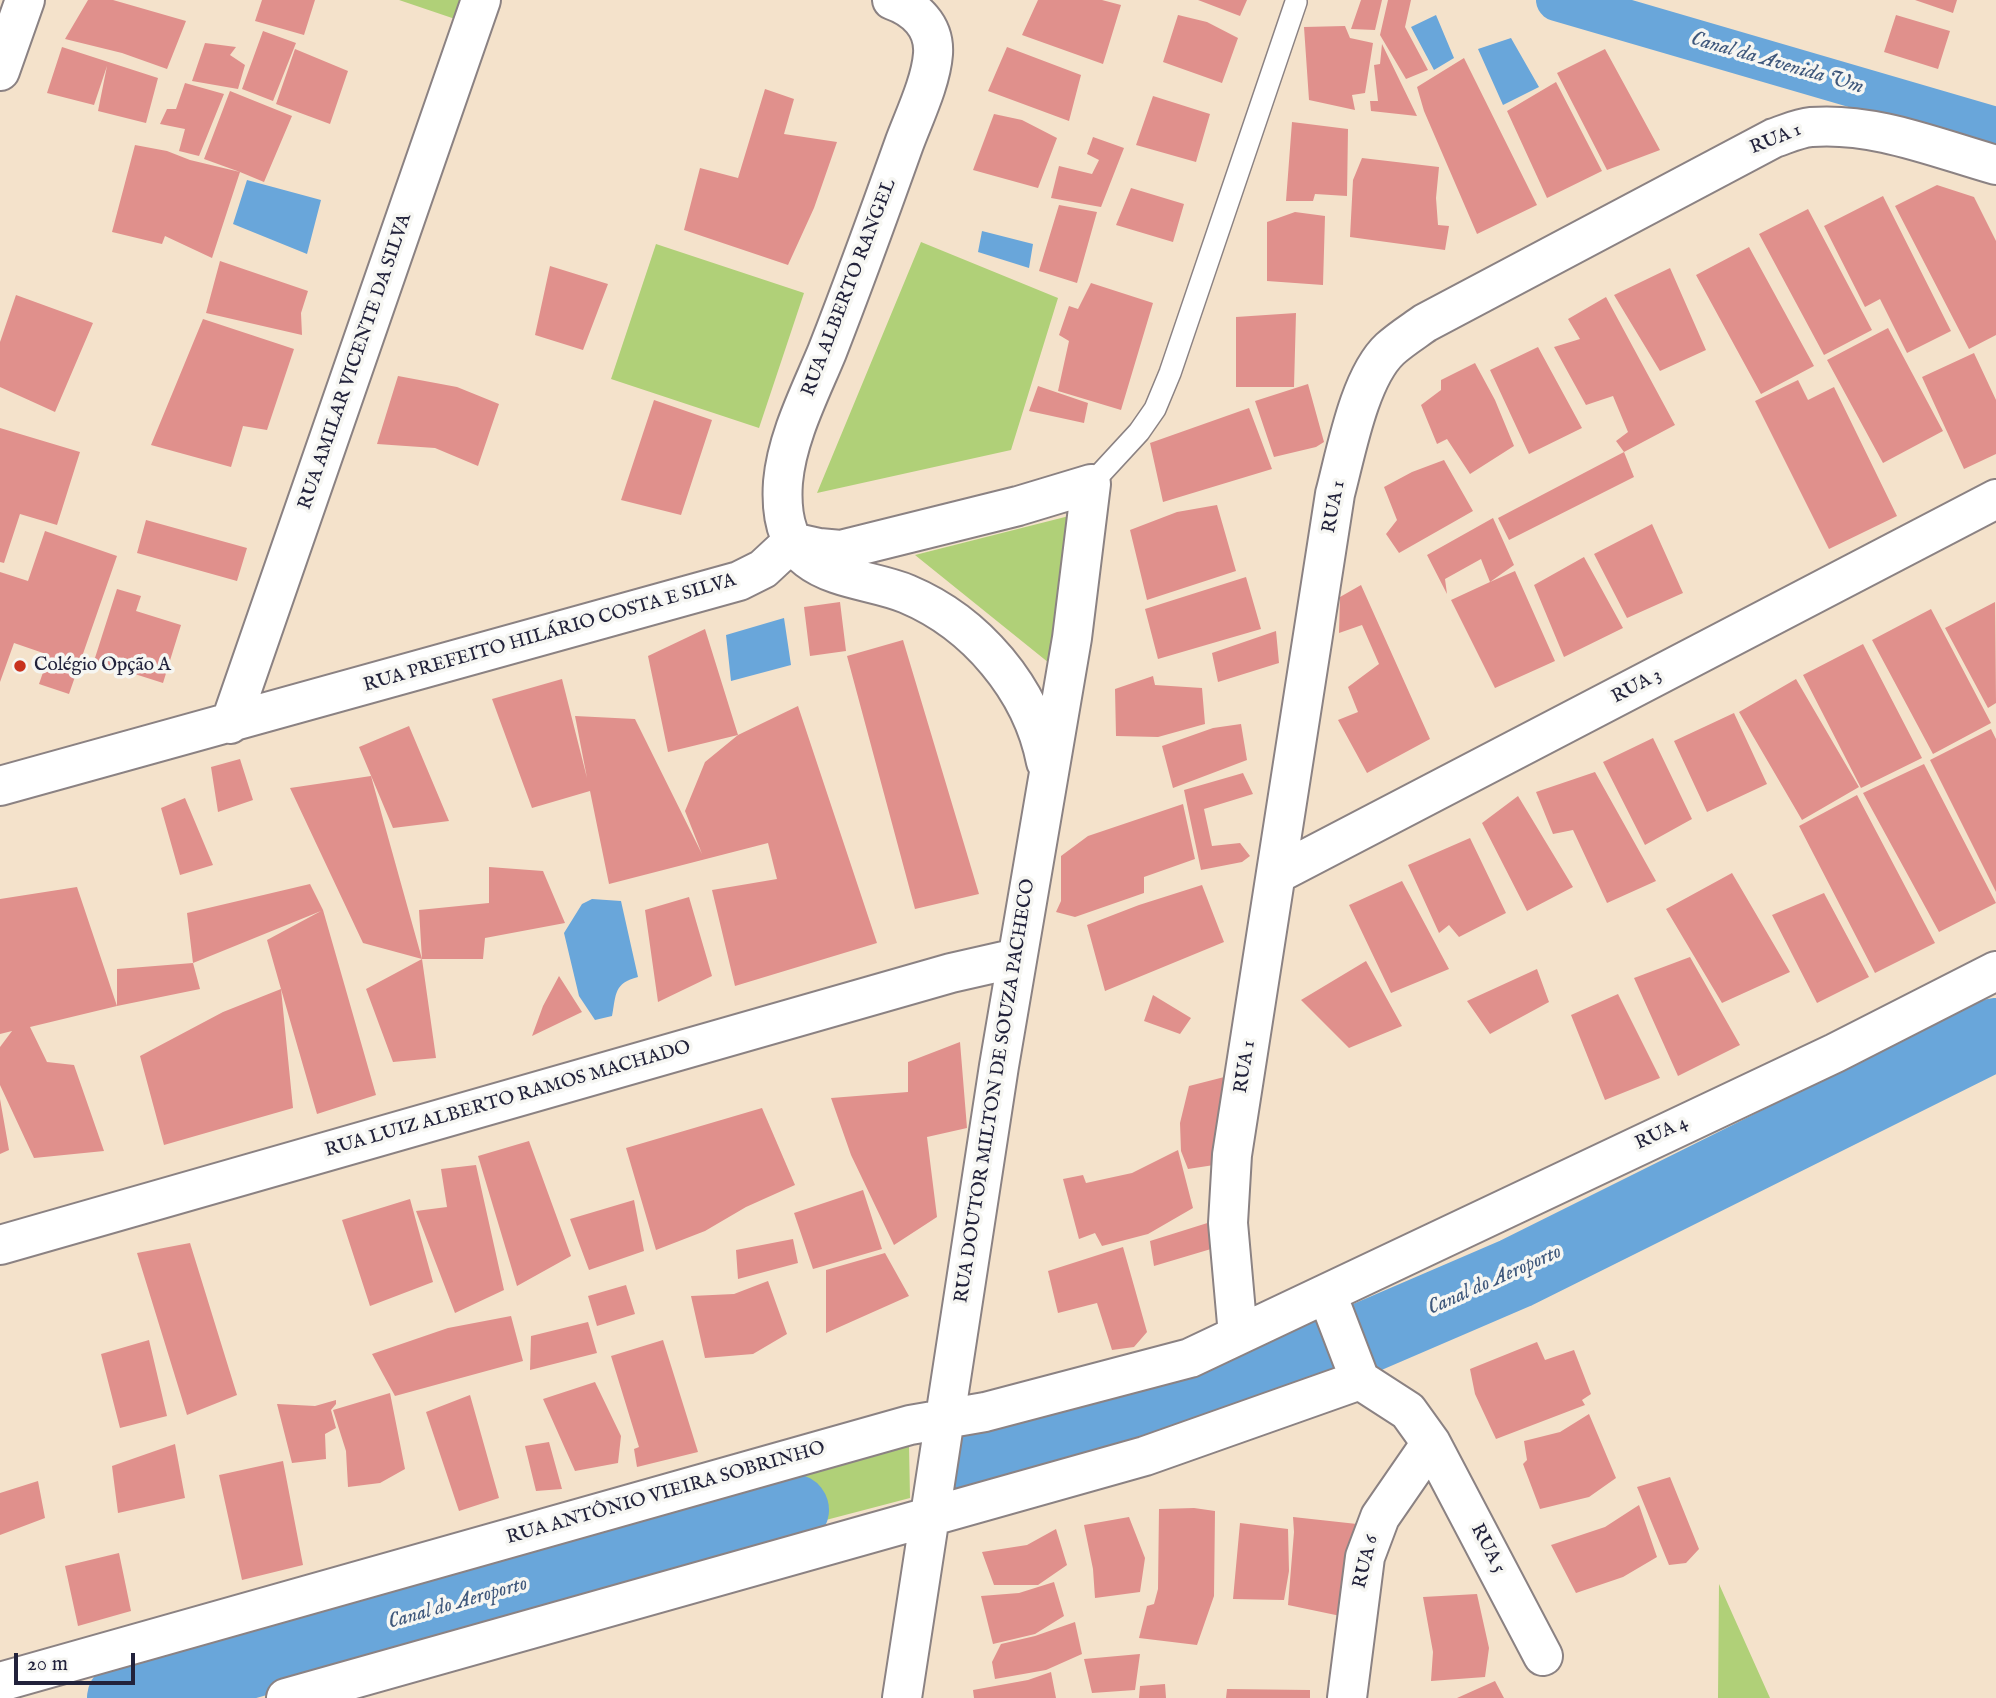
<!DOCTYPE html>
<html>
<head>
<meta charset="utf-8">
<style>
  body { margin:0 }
  #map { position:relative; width:1996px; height:1698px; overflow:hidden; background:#f4e2cb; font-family:"IM FELL English",serif }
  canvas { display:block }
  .scale { position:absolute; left:14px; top:1653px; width:121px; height:32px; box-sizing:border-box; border:4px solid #22223b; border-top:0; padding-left:9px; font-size:21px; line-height:24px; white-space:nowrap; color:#22223b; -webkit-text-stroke:5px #f6f6f2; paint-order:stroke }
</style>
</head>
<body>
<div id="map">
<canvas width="1996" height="1698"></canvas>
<div class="scale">20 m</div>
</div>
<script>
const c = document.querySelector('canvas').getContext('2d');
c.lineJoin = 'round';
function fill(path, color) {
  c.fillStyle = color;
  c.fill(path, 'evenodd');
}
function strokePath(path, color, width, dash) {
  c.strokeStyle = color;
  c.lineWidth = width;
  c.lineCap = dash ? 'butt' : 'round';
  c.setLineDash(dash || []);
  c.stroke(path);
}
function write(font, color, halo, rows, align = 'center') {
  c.font = font + ' "IM FELL English",serif';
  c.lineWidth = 7;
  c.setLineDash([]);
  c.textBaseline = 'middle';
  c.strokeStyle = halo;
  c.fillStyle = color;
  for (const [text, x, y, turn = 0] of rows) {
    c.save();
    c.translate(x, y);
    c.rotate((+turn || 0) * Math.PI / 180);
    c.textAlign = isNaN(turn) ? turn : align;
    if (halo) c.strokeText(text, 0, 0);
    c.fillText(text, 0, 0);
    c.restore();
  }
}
const green = new Path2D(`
  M399,0H468L461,21Z
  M921,242L1058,298L1011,450L817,493Z
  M656,244L804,293L759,428L611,379Z
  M1069,516L1054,667L915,555Z
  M1124,1394L1133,1445L955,1493L963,1441Z
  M909,1445L910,1498L803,1526L788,1471Z
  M1719,1584L1770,1698H1718Z`);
const water = new Path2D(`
  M1436,15L1454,58L1434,70L1411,27Z
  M1511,38L1539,87L1503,105L1478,49Z
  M247,180L321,200L307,254L233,224Z
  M982,231L1033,244L1029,268L978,252Z
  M784,618L791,665L731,681L726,635Z
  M592,899L621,901L638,977C614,983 616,994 612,1016L595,1020L579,996L564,933L582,904Z`);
const canal = new Path2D(`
  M1557,0L1996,128`);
const river = new Path2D(`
  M967,1461L1286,1372L1516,1273L1996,1034
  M123,1698L793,1510`);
const building = new Path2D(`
  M88,0H113L186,21L167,69L122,53L65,39Z
  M262,0H315L304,35L255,21Z
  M1038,0H1102L1121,5L1103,64L1022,35Z
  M1198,0H1247L1240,16Z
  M1361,0H1382L1375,30L1351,29Z
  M1388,0H1411L1405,27L1428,70L1406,79L1380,35Z
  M1915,0H1957L1953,13Z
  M1178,15L1207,22L1238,38L1222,83L1163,62Z
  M1896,15L1950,31L1938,69L1884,52Z
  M1345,26L1350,38L1373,43L1365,93L1352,95L1355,110L1309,100L1304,27Z
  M263,31L296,43L273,101L242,89Z
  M205,43L236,47L230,55L245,65L238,89L192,81Z
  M1382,44L1417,116L1371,111L1370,101H1378L1374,65L1380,64Z
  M62,47L158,78L146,123L98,111L107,66L94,105L47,93Z
  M1007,47L1081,75L1069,121L988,91Z
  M295,49L348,71L330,124L276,104Z
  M1605,49L1660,150L1607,170L1557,73Z
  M1464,58L1537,205L1477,234L1424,111L1417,87Z
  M1556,82L1602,171L1547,198L1507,111Z
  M185,83L224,94L199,156L179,151L185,129L160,124L167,109H176Z
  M765,89L794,99L784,134L837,142L814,208L788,265L684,230L700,168L738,178Z
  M230,91L292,116L264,182L240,172L212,258L165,236L162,244L112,232L135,145L167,151L190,160L240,172L204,159Z
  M1153,96L1210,114L1196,162L1136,145Z
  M994,114L1022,120L1057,138L1038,188L973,170Z
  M1292,122L1348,129L1347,196L1315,194L1313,201H1286Z
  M1093,137L1124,148L1101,207L1051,198L1059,166L1092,174L1099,160L1087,154Z
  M1362,158L1439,167L1436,198L1438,225L1449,226L1445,250L1350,237L1353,180Z
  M1937,185L1974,197L1996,241V335L1969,349L1895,206Z
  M1131,188L1184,204L1173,242L1116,225Z
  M1883,196L1951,331L1907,353L1880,299L1865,307L1824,226Z
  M1059,205L1097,212L1077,283L1039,271Z
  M1808,209L1872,330L1824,355L1759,234Z
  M1295,212L1325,216L1323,285L1267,281V222Z
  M1749,247L1814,366L1761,394L1696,275Z
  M220,261L308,291L301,313L302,335L206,313Z
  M550,266L608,284L583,350L535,335Z
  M1670,268L1706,350L1660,371L1614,295Z
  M1091,283L1153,303L1121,410L1058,391L1069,341L1059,335L1069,306L1078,309Z
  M16,295L93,323L55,412L0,387V342Z
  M1606,297L1675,425L1624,452L1616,441L1628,432L1613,396L1586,405L1554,347L1580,339L1568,319Z
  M1296,313L1294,387H1236V317Z
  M203,319L294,349L267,430L243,426L231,467L151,445Z
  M1888,328L1943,431L1883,463L1827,360Z
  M1538,347L1582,428L1529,454L1490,370Z
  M1974,353L1996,400V454L1964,469L1922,377Z
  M1475,363L1495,400L1514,446L1470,474L1447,439L1437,444L1421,405L1441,390V380Z
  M398,376L457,387L499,404L478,466L435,448L377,444Z
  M1798,380L1808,400L1834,387L1897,516L1829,549L1755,401Z
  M1308,384L1324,442L1316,447L1274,457L1255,401Z
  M1038,386L1088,403L1084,423L1029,411Z
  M654,400L712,420L681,515L621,500Z
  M1249,408L1272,469L1163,502L1150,443Z
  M0,428L80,452L57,525L20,514L4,563L0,562Z
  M1624,452L1634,477L1509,540L1498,518Z
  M1444,460L1473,511L1399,553L1386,534L1397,520L1384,487L1412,472Z
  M1217,505L1236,571L1147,600L1130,530L1177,512Z
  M1493,518L1514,565L1490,582L1515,571L1555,661L1495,688L1451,600L1490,582L1481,559L1445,579L1447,594L1427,555Z
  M146,520L247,548L237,581L137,553Z
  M1652,524L1683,593L1627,618L1594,554Z
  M45,531L117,556L69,694L39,684L49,655L14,643L0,682V572L28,581Z
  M1584,557L1623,628L1564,657L1534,585Z
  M1246,577L1261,629L1158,659L1145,609Z
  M1361,585L1430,739L1367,773L1338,720L1358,712L1348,687L1379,664L1362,625L1339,633L1340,597Z
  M117,589L141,596L136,611L181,625L163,683L94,661Z
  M840,602L846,651L810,656L804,607Z
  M1995,602L1996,703L1988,708L1945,628Z
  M1931,609L1991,723L1933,754L1872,640Z
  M705,629L738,735L798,706L877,943L735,986L712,890L777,879L768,843L609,884L590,791L532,808L492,699L562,679L587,778L575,716L635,719L702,854L685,811L705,762L738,735L668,752L648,656Z
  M1276,631L1279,663L1218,682L1212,653Z
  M903,640L979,894L915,909L847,656Z
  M1863,644L1922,758L1861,788L1803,675Z
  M1153,676L1155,685L1202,688L1205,724L1158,737L1116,736L1115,689Z
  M1796,679L1859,787L1802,820L1739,712Z
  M1734,713L1767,784L1707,812L1674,741Z
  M1241,724L1247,760L1173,788L1162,746L1213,728Z
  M409,726L449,821L393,828L359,747Z
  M1991,729L1996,739V892L1930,760Z
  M1653,738L1692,819L1645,845L1603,762Z
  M240,759L253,800L218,812L211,767Z
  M1924,764L1996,903L1939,932L1863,793Z
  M1595,772L1656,881L1607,903L1573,830L1553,834L1536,792Z
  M1243,773L1253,794L1204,809L1212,846L1240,843L1250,856L1242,862L1201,870L1184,790Z
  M371,776L422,959L419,910L489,903V867L543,871L565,923L485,938L483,959H422L363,943L290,788Z
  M1857,795L1935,943L1875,973L1799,826Z
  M1518,796L1573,887L1527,911L1482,823Z
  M185,798L213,865L180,875L161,808Z
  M1183,804L1195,859L1144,877V893L1075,917L1056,912L1061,901V856L1088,836Z
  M1470,838L1506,913L1459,937L1449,925L1439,933L1408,865Z
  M1732,873L1790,972L1722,1003L1666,909Z
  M1402,881L1449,969L1391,993L1349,905Z
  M310,884L323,910L376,1095L317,1114L281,989L293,1108L164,1145L140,1056L223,1012L281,989L267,940L321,911L193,963L200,989L117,1006V969L193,963L187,913Z
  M1202,885L1224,942L1105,991L1087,925L1139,905Z
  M77,887L117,1006L30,1027L47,1062L74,1065L104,1151L34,1158L0,1085V1047L12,1031L0,1034V899Z
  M1824,893L1869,977L1817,1003L1772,915Z
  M689,897L712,976L658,1002L645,910Z
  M1690,957L1740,1045L1678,1076L1634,978Z
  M422,959L436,1058L393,1062L366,989Z
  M1366,961L1402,1026L1349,1048L1301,1000Z
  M1537,969L1549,1002L1490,1034L1467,1001Z
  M559,976L582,1012L532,1036L543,1006Z
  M1618,994L1660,1078L1605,1100L1571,1015Z
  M1153,995L1191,1018L1180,1034L1144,1021Z
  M960,1042L967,1128L927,1137L937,1217L894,1245L851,1155L831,1098L908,1092V1062Z
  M1240,1073L1227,1163L1188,1169L1181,1151L1180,1123L1189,1086Z
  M0,1099L9,1150L0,1154Z
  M762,1108L795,1185L746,1207L705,1231L656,1250L626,1148Z
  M529,1141L571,1256L517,1286L478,1156Z
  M1178,1150L1193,1208L1148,1234L1102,1246L1095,1233L1079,1239L1063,1179L1083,1175L1086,1183L1132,1173Z
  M476,1165L504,1290L455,1313L416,1211L447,1207L441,1169Z
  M863,1190L882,1249L813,1269L794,1213Z
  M410,1199L433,1282L370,1306L342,1220Z
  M634,1200L644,1251L589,1270L570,1219Z
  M1217,1220L1211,1249L1154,1266L1150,1241Z
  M793,1239L798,1263L738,1279L736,1250Z
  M190,1243L237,1395L187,1415L137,1253Z
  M1123,1247L1147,1332L1134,1347L1112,1350L1097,1303L1058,1313L1048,1271Z
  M885,1253L909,1296L826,1333V1270Z
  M768,1281L787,1334L753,1354L705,1358L691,1296L734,1294Z
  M626,1285L635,1314L597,1326L588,1296Z
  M511,1316L523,1361L395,1396L372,1354L448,1328Z
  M588,1322L597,1353L530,1370L531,1336Z
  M149,1340L167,1416L120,1428L101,1354Z
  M663,1340L698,1452L637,1467L634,1449L639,1447L611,1356Z
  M1537,1342L1545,1360L1574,1350L1591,1394L1582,1400L1585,1405L1496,1439L1475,1394L1470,1369Z
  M595,1382L621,1436L618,1463L575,1471L543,1399Z
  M390,1393L405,1469L380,1483L348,1487L346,1451L333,1410Z
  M470,1395L499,1498L459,1511L426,1412Z
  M336,1400V1404L331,1410L336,1428L325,1434L326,1459L292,1463L277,1404L315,1406Z
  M1589,1414L1616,1478L1589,1497L1540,1509L1523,1464L1527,1460L1524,1441L1560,1432Z
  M549,1442L562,1489L536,1491L525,1446Z
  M175,1444L185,1498L118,1513L112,1466Z
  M283,1461L303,1565L242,1580L219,1475Z
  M1670,1477L1699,1549L1686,1563L1669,1565L1637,1487Z
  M38,1481L45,1518L0,1535V1493Z
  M1639,1505L1657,1557L1623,1577L1576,1593L1551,1545L1605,1527Z
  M1194,1508L1215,1511L1214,1596L1197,1645L1139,1638L1147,1606L1154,1604L1158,1589L1159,1509Z
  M1129,1517L1145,1558L1140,1592L1095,1598L1093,1569L1084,1525Z
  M1293,1517L1357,1524L1356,1582L1350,1618L1288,1605L1294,1532Z
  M1240,1523L1288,1529L1289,1571L1284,1600L1233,1599Z
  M1056,1529L1067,1565L1038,1585H994L982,1552L1027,1545Z
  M119,1553L131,1611L78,1626L65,1566Z
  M1054,1582L1064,1616L1035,1634L993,1644L981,1596L1019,1593Z
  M1477,1594L1489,1648L1485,1677L1431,1681L1433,1652L1423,1597Z
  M1075,1622L1082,1654L1046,1670L995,1679L992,1662L1001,1644L1035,1636Z
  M1140,1654L1135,1690L1092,1693L1084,1659Z
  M1051,1672L1056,1698H974L973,1690L1028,1680Z
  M1495,1681L1504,1698H1457Z
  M1165,1684L1166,1698H1139L1140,1686Z
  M1227,1689L1310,1690V1698H1226Z`);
const lane = new Path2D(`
  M1091,484L1139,432L1155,409L1170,373L1296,2`);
const street = new Path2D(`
  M892,0C915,8 935,26 933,54C931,82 914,117 904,144C879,214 854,283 827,352C810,393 787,437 783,482C781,510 784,541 808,559C835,580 876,581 907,594C976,623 1032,689 1046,762
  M0,71L25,0
  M792,542L819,548L841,550L1018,506L1091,484L1072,638L999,1066L902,1698
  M230,724L481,0
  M0,786L739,581L763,569L792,542
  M1277,874L1996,499
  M0,1245L951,973L1017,958
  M1327,1294L1360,1380
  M1238,1335L1228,1223L1232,1155L1335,494C1346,453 1359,378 1390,349C1401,339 1414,331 1425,323L1774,138C1786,134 1799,128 1811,127C1874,122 1936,148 1996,165
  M0,1682L910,1425L985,1412L1190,1358L1835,1053L1996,971
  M286,1698L1145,1456L1360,1380L1408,1411L1431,1443L1543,1656
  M1347,1698L1365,1557L1380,1517L1431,1443`);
const markers = [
  [20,666,7,"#c8321e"]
];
const streetNames = [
  ["RUA 1",1776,140,-22],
  ["RUA ALBERTO RANGEL",850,288,-69],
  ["RUA AMILAR VICENTE DA SILVA",356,362,-71],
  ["RUA 1",1335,507,-79],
  ["RUA PREFEITO HILÁRIO COSTA E SILVA",550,634,-16],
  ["RUA 3",1637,687,-28],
  ["RUA 1",1246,1067,-81],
  ["RUA DOUTOR MILTON DE SOUZA PACHECO",996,1091,-81],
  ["RUA LUIZ ALBERTO RAMOS MACHADO",508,1100,-16],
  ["RUA 4",1662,1134,-25],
  ["RUA ANTÔNIO VIEIRA SOBRINHO",666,1494,-16],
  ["RUA 5",1487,1549,62],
  ["RUA 6",1367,1562,-76]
];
const poiNames = [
  ["Colégio Opção A",34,666]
];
const waterNames = [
  ["Canal da Avenida Um",1777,64,16],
  ["Canal do Aeroporto",1495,1281,-24],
  ["Canal do Aeroporto",458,1604,-16]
];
fill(green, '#b0d078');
fill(water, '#69a6da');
strokePath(canal, '#69a6da', 42);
strokePath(river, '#69a6da', 72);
fill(building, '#e0908c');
strokePath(lane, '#8b8283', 24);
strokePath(street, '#8b8283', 42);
strokePath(lane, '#fff', 21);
strokePath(street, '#fff', 38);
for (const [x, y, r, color] of markers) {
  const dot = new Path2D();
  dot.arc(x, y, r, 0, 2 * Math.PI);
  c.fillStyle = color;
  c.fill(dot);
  strokePath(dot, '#f6f6f2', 2.5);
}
write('19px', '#22223b', '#f6f6f2', streetNames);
write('19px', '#22223b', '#f6f6f2', poiNames, 'left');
write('italic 21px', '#3e577b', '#f6f6f2', waterNames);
</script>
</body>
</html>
